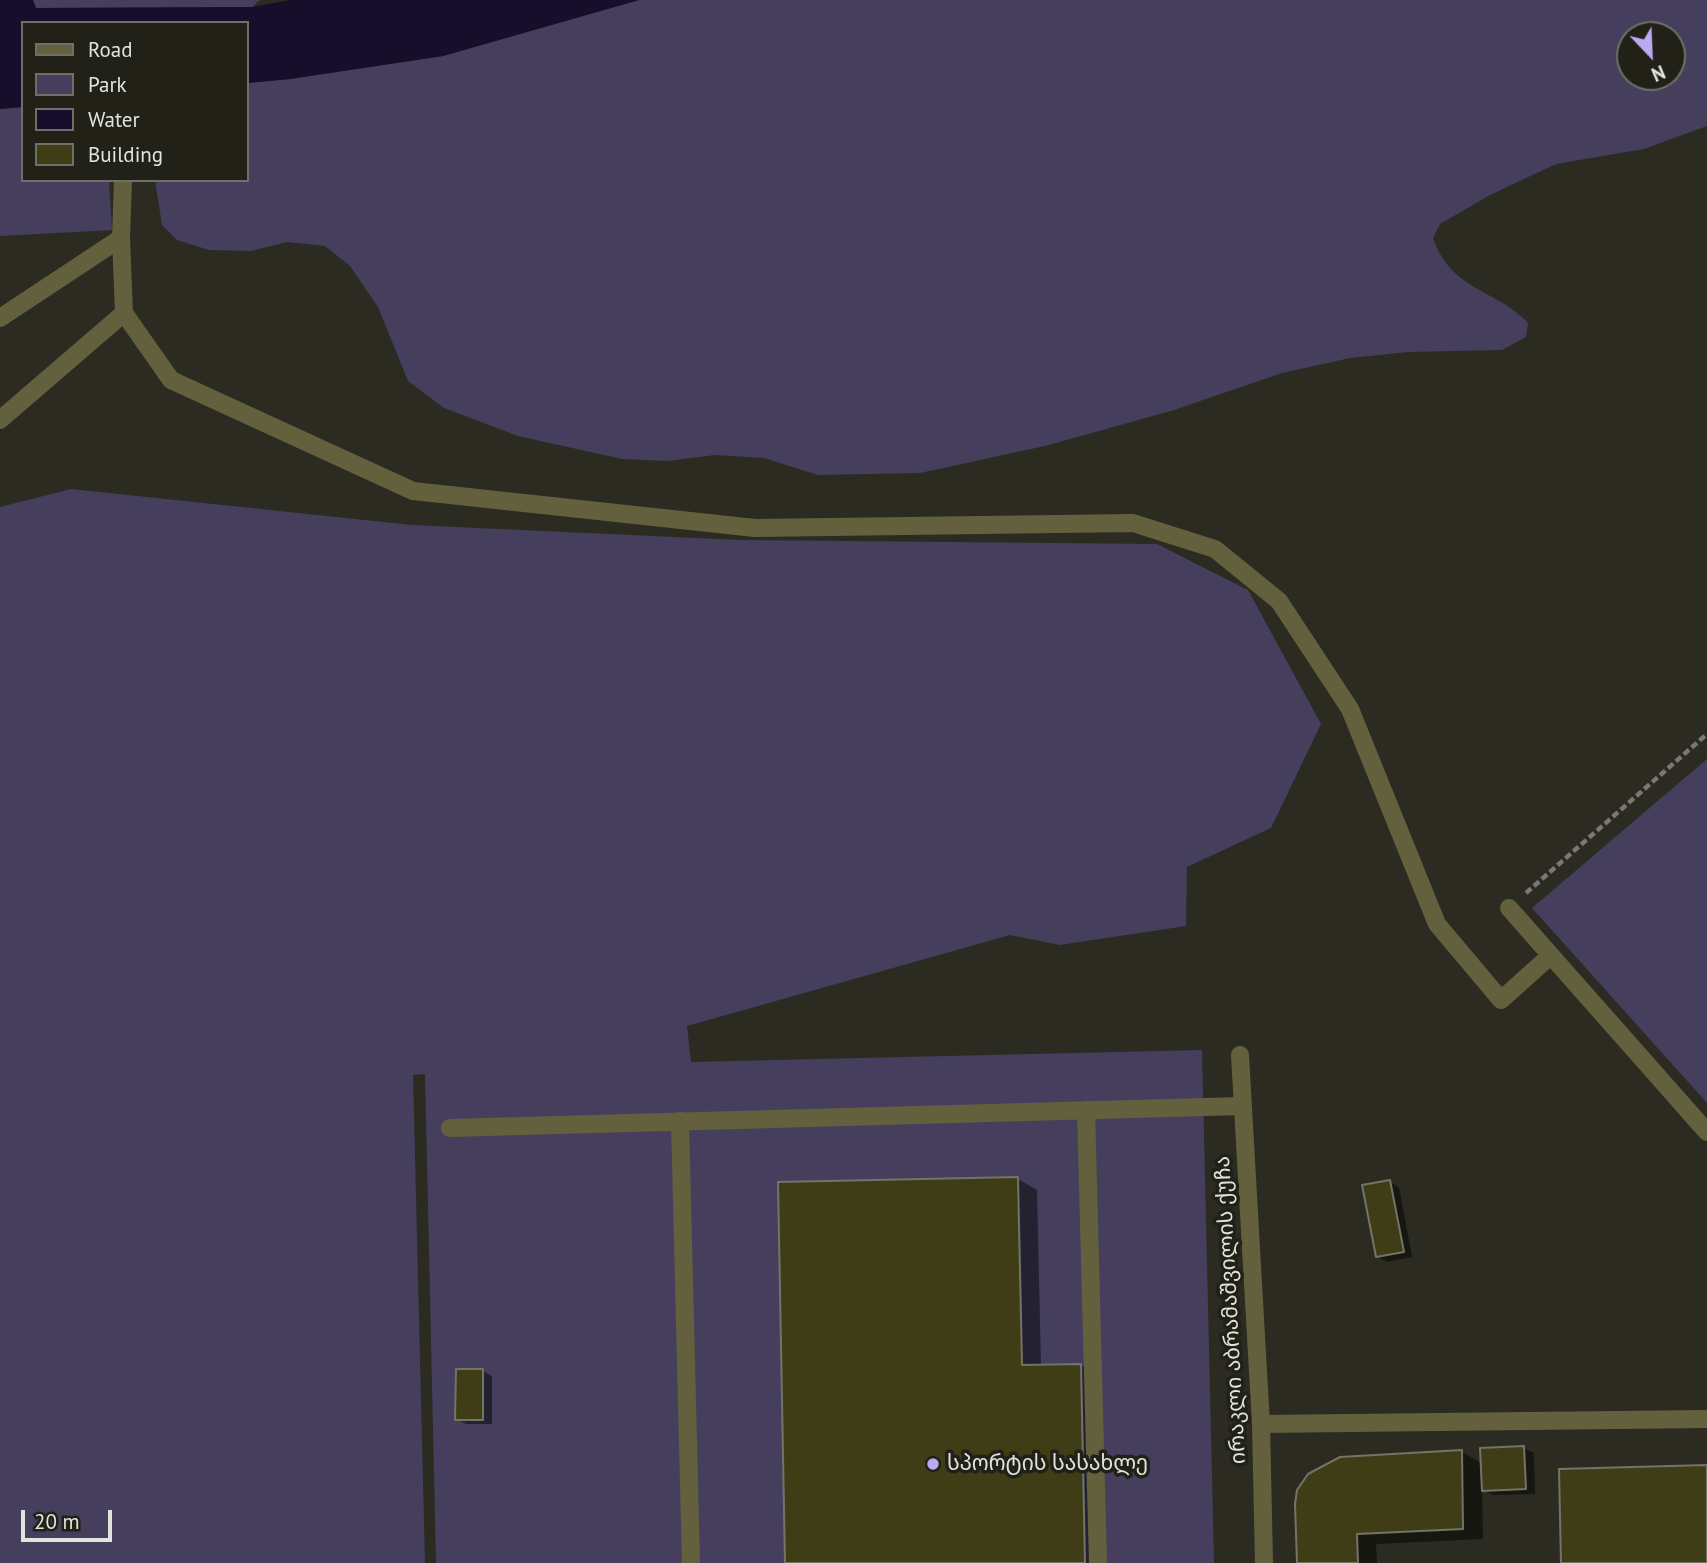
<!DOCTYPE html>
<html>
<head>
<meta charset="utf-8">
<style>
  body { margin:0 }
  #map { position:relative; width:1707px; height:1563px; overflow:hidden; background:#2b2b22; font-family:"PT Sans",sans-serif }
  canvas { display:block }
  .legend { position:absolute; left:21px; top:21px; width:228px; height:161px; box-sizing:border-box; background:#222118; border:2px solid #6f6f67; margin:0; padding:9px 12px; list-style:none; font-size:21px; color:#e3e3dd }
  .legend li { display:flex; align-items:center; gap:14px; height:35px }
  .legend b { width:35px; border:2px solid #6f6f67 }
  .north { position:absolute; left:1616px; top:21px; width:70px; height:70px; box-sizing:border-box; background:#222118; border:2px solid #6f6f67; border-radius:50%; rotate:157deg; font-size:19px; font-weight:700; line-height:28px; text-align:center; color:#e3e3dd }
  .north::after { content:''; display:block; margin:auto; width:24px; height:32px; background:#baaaf6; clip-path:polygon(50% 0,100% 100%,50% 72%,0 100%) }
  .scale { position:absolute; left:21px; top:1510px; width:91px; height:32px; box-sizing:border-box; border:4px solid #e3e3dd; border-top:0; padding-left:9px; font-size:21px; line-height:24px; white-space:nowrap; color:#e3e3dd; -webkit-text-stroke:5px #222118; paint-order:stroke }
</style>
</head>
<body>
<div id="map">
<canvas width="1707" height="1563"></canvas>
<ul class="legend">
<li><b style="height:9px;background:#63613d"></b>Road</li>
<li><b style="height:19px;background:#453f5d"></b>Park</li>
<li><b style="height:19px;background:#170e2c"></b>Water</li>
<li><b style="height:19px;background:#3f3d15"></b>Building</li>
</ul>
<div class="north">N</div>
<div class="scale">20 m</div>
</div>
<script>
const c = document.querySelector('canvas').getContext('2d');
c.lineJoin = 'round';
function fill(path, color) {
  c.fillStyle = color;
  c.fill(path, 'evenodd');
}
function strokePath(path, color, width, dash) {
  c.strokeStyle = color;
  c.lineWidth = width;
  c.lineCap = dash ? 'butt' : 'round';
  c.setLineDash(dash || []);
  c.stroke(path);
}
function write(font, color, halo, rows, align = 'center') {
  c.font = font + ' "PT Sans","Noto Sans Georgian",sans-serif';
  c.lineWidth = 7;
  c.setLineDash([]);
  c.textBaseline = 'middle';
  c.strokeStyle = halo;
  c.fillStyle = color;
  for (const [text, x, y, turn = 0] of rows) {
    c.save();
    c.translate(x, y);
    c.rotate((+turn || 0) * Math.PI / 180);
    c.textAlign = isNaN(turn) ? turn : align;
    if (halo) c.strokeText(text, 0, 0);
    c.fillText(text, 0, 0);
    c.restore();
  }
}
const green = new Path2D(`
  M33,0H260L252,7L35,8Z
  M639,0H1707V126L1644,149L1556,164L1490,195L1440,224L1433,238C1452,292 1495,288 1528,323L1526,337L1502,350L1408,352L1350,358L1282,373L1174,410L1045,446L920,473L818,475L764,458L715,455L667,461L622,459L518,436L444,408L408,381L378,307L350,266L325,246L287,242L251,251L209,250L177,240L162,225L155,180H247V83L290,79L443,56ZM1630,35H1672V77H1630Z
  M23,107V180H109L112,230L0,236V109Z
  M71,489L412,525L740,540L1157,544L1248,590L1321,724L1271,828L1187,867L1186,926L1060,945L1010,935L687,1026L691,1062L1202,1050L1214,1563H436L425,1074L413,1075L425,1563H0V507Z
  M1707,759V1103L1532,908Z`);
const water = new Path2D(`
  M0,0H33L36,8L252,7L290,0H639L443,56L290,79L247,83V23H23V107L0,109Z`);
const shadow = new Path2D(`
  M1018,1179L1037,1190L1041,1366L1081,1365L1101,1377L1104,1563H787Z
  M1389,1182L1399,1187L1412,1257L1387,1262L1377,1256Z
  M483,1371L492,1376V1424H466L457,1419Z
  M1524,1448L1534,1453L1535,1494L1493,1495L1482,1489L1483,1539L1376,1544L1377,1563H1299L1462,1452L1483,1464Z`);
const building = new Path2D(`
  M1018,1177L1022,1365L1081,1364L1085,1563H785L778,1182Z
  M1390,1180L1404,1252L1376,1257L1362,1185Z
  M456,1369H483V1420H455Z
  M1524,1446L1526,1489L1482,1491L1480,1448Z
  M1462,1450L1463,1529L1357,1534L1358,1563H1297L1295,1504L1297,1490L1308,1474L1340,1457Z
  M1707,1465V1563H1561L1559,1469Z`);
const path = new Path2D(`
  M1526,893L1707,734`);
const minor = new Path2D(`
  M123,180L121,238L124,313
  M0,318L121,238
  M0,420L124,313L171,380L413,491L755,528L1133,523L1215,549L1279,601L1350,709L1437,924L1501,1000L1550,956
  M1509,908L1707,1132
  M1240,1055L1261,1424L1264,1563
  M1086,1110L1098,1563
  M680,1121L691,1563
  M450,1128L1242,1106
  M1261,1424L1707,1419`);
const markers = [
  [933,1464,7,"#baaaf6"]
];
const streetNames = [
  ["ირაკლი აბრამაშვილის ქუჩა",1231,1310,-93]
];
const poiNames = [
  ["სპორტის სასახლე",947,1464]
];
fill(green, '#453f5d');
fill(water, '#170e2c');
fill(shadow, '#0007');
fill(building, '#3f3d15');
strokePath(building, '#737369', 2);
strokePath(path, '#797971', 4.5, [7, 3.5]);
strokePath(minor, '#63613d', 18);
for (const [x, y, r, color] of markers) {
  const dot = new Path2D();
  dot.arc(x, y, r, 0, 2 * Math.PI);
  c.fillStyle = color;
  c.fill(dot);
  strokePath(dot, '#222118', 2.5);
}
write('21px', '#e3e3dd', '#222118', streetNames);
write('21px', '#e3e3dd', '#222118', poiNames, 'left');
</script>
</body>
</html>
